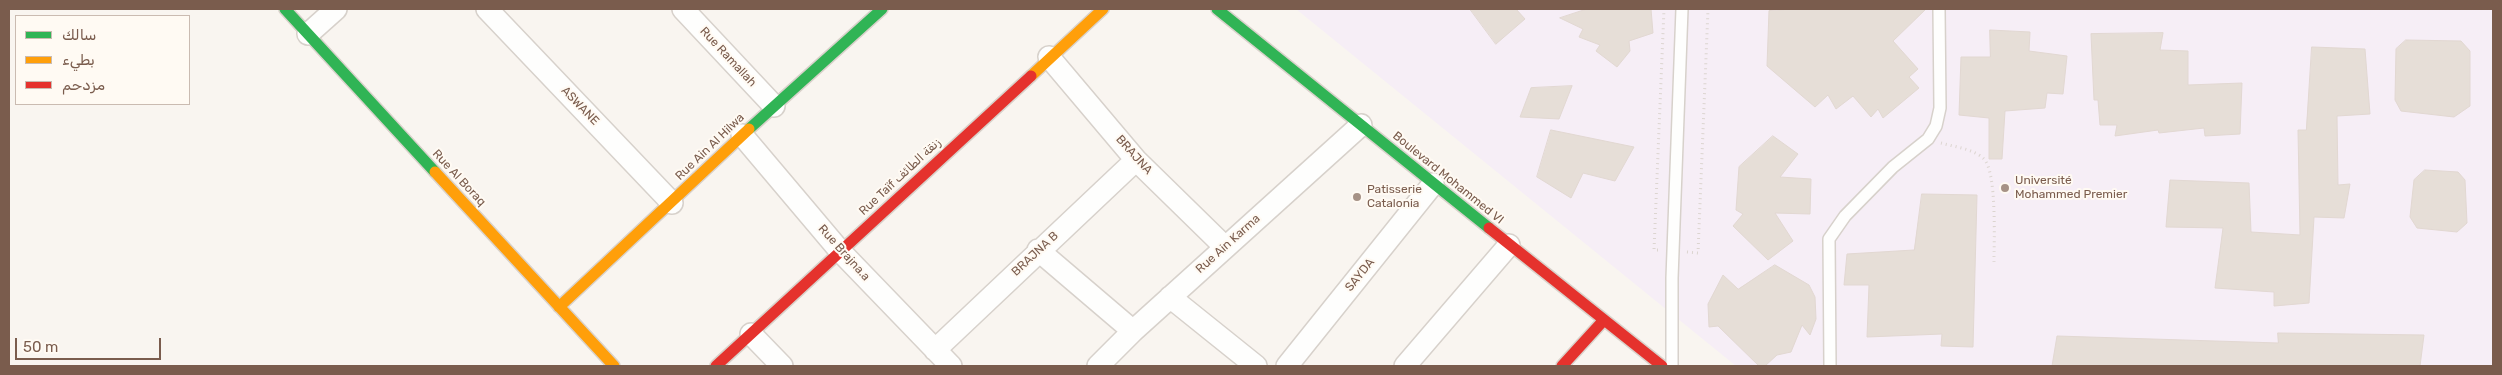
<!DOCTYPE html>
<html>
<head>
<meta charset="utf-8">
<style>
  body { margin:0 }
  #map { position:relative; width:2502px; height:375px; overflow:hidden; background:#f9f5f0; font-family:Rubik,"Noto Sans Arabic",sans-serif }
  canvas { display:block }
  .frame { position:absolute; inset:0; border:10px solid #7a5c4d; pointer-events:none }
  .legend { position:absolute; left:15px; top:15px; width:175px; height:90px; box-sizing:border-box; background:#fffaf3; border:1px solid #cabbb1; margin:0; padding:6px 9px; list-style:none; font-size:15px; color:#7a5c4d }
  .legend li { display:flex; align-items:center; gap:10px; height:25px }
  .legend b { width:25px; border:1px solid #cabbb1 }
  .scale { position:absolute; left:15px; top:338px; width:146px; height:22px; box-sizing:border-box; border:2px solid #7a5c4d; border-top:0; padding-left:6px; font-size:15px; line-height:18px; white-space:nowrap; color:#7a5c4d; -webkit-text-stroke:4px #fffaf3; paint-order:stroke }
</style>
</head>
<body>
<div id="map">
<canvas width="2502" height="375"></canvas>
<div class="frame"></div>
<ul class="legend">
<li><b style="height:6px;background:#30b455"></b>سالك</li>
<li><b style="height:6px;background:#ff9f0a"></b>بطيء</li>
<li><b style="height:6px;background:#e5322d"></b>مزدحم</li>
</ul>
<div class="scale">50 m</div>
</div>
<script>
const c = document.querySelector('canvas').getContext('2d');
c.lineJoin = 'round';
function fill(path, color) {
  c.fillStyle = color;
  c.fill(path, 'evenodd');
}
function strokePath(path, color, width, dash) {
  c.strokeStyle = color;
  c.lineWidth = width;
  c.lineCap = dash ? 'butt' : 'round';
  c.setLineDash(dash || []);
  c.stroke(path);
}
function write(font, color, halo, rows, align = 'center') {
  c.font = font + ' Rubik,"Noto Sans Arabic",sans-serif';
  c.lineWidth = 4;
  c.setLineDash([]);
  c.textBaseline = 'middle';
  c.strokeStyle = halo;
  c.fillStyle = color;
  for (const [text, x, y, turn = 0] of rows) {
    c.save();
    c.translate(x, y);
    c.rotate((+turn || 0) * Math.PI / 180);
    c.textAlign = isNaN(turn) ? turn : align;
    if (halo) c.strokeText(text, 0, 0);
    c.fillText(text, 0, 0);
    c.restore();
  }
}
const education = new Path2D(`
  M1296,9H2493V366H1736Z`);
const building = new Path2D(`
  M1470,9H1516L1525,19L1496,44Z
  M1587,9H1651L1653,33L1629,41L1630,51L1617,67L1596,51L1600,45L1579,37L1583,29L1560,18Z
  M1791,9H1926L1893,41L1918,69L1909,77L1919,88L1883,118L1878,109L1871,117L1853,96L1836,109L1828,95L1815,107L1767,66L1769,11Z
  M1990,30L2030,32L2029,51L2067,56L2063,94L2047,93L2045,108L2005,111L2002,159H1989V118L1959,115L1961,57H1990Z
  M2163,33L2160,50L2188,51V85L2242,83L2240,134L2205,136L2204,128L2159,133L2158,130L2115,136L2117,125H2100L2098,100H2094L2091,34Z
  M2406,40L2461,41L2470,51V106L2454,117L2401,111L2395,100L2396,49Z
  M2312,47L2365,49L2370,114L2337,116L2338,185L2350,184L2344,218L2314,217L2309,303L2274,306V292L2215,288L2223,228L2166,227L2170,180L2249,183L2251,232L2300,235L2298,130H2306Z
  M1572,86L1559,119L1520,117L1531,88Z
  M1551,130L1634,147L1615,181L1583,173L1571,198L1537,177Z
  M1773,136L1798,154L1780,177L1811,179L1810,214L1775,213L1793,241L1768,260L1733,226L1743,214L1736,210L1739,167Z
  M2425,170L2458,172L2465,180L2467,223L2457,232L2417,228L2410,217L2414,180Z
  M1922,194L1977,195L1973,347L1941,346L1942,334L1867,337L1869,285H1844L1847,254L1914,250Z
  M1775,265L1809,285L1815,297L1816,319L1810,335L1802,325L1791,352L1777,355L1765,366H1759L1718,326L1709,327L1708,304L1723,275L1738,289Z
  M2278,333L2424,335L2420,366H2052L2057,336L2278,343Z`);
const path = new Path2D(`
  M1941,143C1955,147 1974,149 1984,159C1997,173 1994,241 1994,263
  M1658,250H1654L1664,9
  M1687,252L1698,253L1708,9`);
const lane = new Path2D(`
  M1672,366V278L1682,9
  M1830,366L1829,239L1845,216L1893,167L1928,139L1936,126L1940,108L1939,9`);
const street = new Path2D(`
  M487,9L672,203
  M683,9L774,106
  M308,34L336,9
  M1049,57L1136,160L1225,247
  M742,135L840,251L951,366
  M1038,250L1133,331
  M1170,297L1256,366
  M751,334L782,366
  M935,350L1136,160
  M1098,366L1133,331L1361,125
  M1287,366L1433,184
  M1405,366L1509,245`);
const fast = new Path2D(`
  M285,9L435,172
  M1217,9L1489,228
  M749,129L882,9`);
const slow = new Path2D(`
  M1031,76L1103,9
  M435,172L614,366
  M559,307L749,129`);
const jam = new Path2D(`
  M1489,228L1662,366
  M716,366L1031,76
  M1562,366L1603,321`);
const markers = [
  [2005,188,5,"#a69286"],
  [1357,197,5,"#a69286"]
];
const streetNames = [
  ["Rue Ramallah",728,57,47],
  ["ASWANE",580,106,46],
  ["Rue Ain Al Hilwa",710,147,-44],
  ["BRAJNA",1134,155,48],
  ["Rue Taïf زنقة الطائف",900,177,-43],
  ["Rue Al Boraq",459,178,47],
  ["Boulevard Mohammed VI",1448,178,39],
  ["Rue Ain Karma",1228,244,-42],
  ["Rue Brajna.a",844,253,48],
  ["BRAJNA B",1035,254,-43],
  ["SAYDA",1360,275,-51]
];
const poiNames = [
  ["Université",2015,181],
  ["Mohammed Premier",2015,195],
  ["Patisserie",1367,190],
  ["Catalonia",1367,204]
];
fill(education, '#f6eef6');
fill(building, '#e6ded7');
strokePath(building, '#e2d8d2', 1);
strokePath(lane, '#d7d1cb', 14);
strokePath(street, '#d7d1cb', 24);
strokePath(fast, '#d9d2cb', 14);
strokePath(slow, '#d9d2cb', 14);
strokePath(jam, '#d9d2cb', 14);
strokePath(path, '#dcd5d0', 3, [1, 4]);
strokePath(lane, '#fefefd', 11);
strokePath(street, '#fefefd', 21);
strokePath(fast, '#30b455', 11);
strokePath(slow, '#ff9f0a', 11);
strokePath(jam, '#e5322d', 11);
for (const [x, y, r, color] of markers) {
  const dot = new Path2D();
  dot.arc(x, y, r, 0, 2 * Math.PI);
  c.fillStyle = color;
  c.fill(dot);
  strokePath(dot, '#fffaf3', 2);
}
write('12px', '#7a5c4d', '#fffaf3', streetNames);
write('12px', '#7a5c4d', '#fffaf3', poiNames, 'left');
</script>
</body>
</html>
